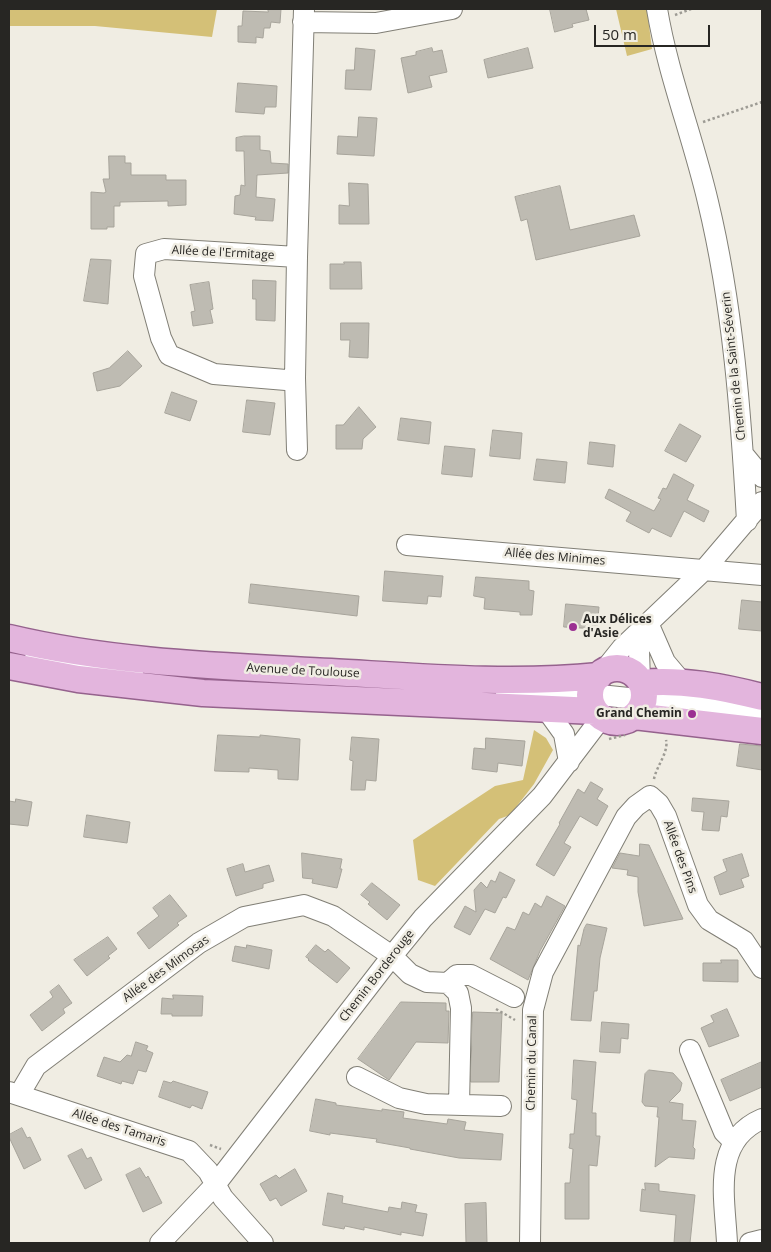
<!DOCTYPE html>
<html>
<head>
<meta charset="utf-8">
<style>
  body { margin:0 }
  #map { position:relative; width:771px; height:1252px; overflow:hidden; background:#f0ede3; font-family:"Open Sans",sans-serif }
  canvas { display:block }
  .frame { position:absolute; inset:0; border:10px solid #272623; pointer-events:none }
  .scale { position:absolute; left:594px; top:25px; width:116px; height:22px; box-sizing:border-box; border:2px solid #272623; border-top:0; padding-left:6px; font-size:15px; line-height:18px; white-space:nowrap; color:#272623; -webkit-text-stroke:4px #f0ede3; paint-order:stroke }
</style>
</head>
<body>
<div id="map">
<canvas width="771" height="1252"></canvas>
<div class="frame"></div>
<div class="scale">50 m</div>
</div>
<script>
const c = document.querySelector('canvas').getContext('2d');
c.lineJoin = 'round';
function fill(path, color) {
  c.fillStyle = color;
  c.fill(path, 'evenodd');
}
function strokePath(path, color, width, dash) {
  c.strokeStyle = color;
  c.lineWidth = width;
  c.lineCap = dash ? 'butt' : 'round';
  c.setLineDash(dash || []);
  c.stroke(path);
}
function write(font, color, halo, rows, align = 'center') {
  c.font = font + ' "Open Sans",sans-serif';
  c.lineWidth = 5;
  c.setLineDash([]);
  c.textBaseline = 'middle';
  c.strokeStyle = halo;
  c.fillStyle = color;
  for (const [text, x, y, turn = 0] of rows) {
    c.save();
    c.translate(x, y);
    c.rotate((+turn || 0) * Math.PI / 180);
    c.textAlign = isNaN(turn) ? turn : align;
    if (halo) c.strokeText(text, 0, 0);
    c.fillText(text, 0, 0);
    c.restore();
  }
}
const green = new Path2D(`
  M9,9H217L212,37L95,26H9Z
  M616,9H647L652,49L627,56Z
  M534,730L546,738L553,750L534,784L510,815L499,819L435,886L418,880L413,840L495,786L523,780Z`);
const building = new Path2D(`
  M268,9H281L280,23L271,22L270,28H264L263,38L256,37V43L238,42V26H242L243,11L268,12Z
  M550,9H586L589,20L572,24L573,27L555,32Z
  M356,48L375,50L371,90L345,89L346,70H354Z
  M432,48L433,52L442,50L447,72L429,76L432,87L408,93L401,58L416,55V52Z
  M528,48L533,68L488,78L484,60Z
  M238,83L277,86L276,107H265L264,114L236,112Z
  M359,117L377,118L374,156L337,154L338,136L357,137Z
  M244,136H260V150L270,151L271,163L288,164V173L257,175L256,197L275,199L273,221L255,220L256,217L234,214L235,196L240,195L241,185L245,186L244,151H236V138Z
  M109,156H125V163H131V175H166V180H186V205L168,206V201L120,202V206H114V227H107V229H91V192L104,193L106,192L103,179H109Z
  M349,183L368,184L369,224H339V205L349,206Z
  M560,186L570,230L634,215L640,236L536,260L527,219L521,221L515,197Z
  M91,259L111,260L108,304L84,301Z
  M344,262H361L362,289H330V264H344Z
  M253,280L276,281L275,321L256,320V299H253Z
  M209,282L213,309L210,310L213,323L193,326L191,312L195,311L190,285Z
  M341,323H369L368,358L349,357L350,340H341Z
  M128,351L142,366L120,386L97,391L93,373L109,368Z
  M172,392L197,401L190,421L165,413Z
  M247,400L275,403L270,435L243,432Z
  M359,407L376,427L363,439L362,449H336V425H343Z
  M401,418L431,422L429,444L398,440Z
  M680,424L701,436L686,462L665,451Z
  M493,430L522,433L520,459L490,456Z
  M590,442L615,445L613,467L588,464Z
  M445,446L475,449L472,477L442,474Z
  M537,459L567,462L565,483L534,480Z
  M674,474L694,485L687,500L709,511L704,522L684,511L671,537L652,528L649,533L626,521L631,512L605,498L609,489L654,511L661,499L658,498L663,488L666,489Z
  M385,571L443,576L441,597L428,596L427,604L383,601Z
  M476,577L529,581V590L534,591L532,615H520V612L484,609L485,598L474,596Z
  M251,584L359,596L357,616L249,603Z
  M742,600L762,602V631L739,629Z
  M566,604L599,607L597,629L564,627Z
  M218,735L260,737V735L300,739L298,780L278,779V770L249,768V772L215,771Z
  M352,737L379,739L376,781L366,780L365,790H351L353,761L350,760Z
  M486,738L525,741L522,766L498,763L497,772L472,769L474,748L485,749Z
  M740,744L762,746V770L737,766Z
  M591,782L603,789L597,799L608,806L597,826L580,816L564,843L571,847L554,876L536,865L560,824L559,823L578,789L584,793Z
  M693,798L729,801L727,817L721,816L719,831L702,830L704,812L692,811Z
  M16,799L32,802L28,826L9,824V801L15,802Z
  M87,815L130,822L127,843L84,837Z
  M640,844L649,845L683,919L644,926L638,892V877L627,875L628,870L612,868L620,853L639,856Z
  M302,853L342,859L340,869H342L337,888L312,883L313,879L303,878Z
  M742,854L749,876L741,879L744,887L720,895L714,877L727,871L723,860Z
  M243,864L245,872L269,865L274,881L263,884V888L236,896L227,869Z
  M500,872L515,880L506,898L503,897L495,913L485,909L470,935L454,927L465,906L476,912L474,890L481,882L487,888L491,880L495,882Z
  M372,883L400,905L387,920L368,904L370,902L361,895Z
  M170,895L187,916L177,923L179,925L149,949L137,933L159,916L153,908Z
  M547,896L565,906L540,951L528,980L490,959L507,927L515,930L523,912L529,915L535,903L541,907Z
  M587,924L607,928L600,958L597,991H594L591,1021L571,1020L578,945L580,946L584,929Z
  M108,937L117,949L108,956L110,958L87,976L74,960Z
  M247,945L272,950L269,969L232,961L235,946L246,948Z
  M316,945L325,952L328,949L350,968L337,983L308,960L309,959L306,957Z
  M721,960H738V982L703,981V963H721Z
  M59,985L72,1003L63,1009L65,1013L42,1031L30,1015L53,997L50,992Z
  M173,995L203,996L202,1016H172V1014H161L162,998L173,999Z
  M401,1002L446,1003V1011H449L448,1043L416,1042L389,1080L358,1059Z
  M727,1009L739,1036L709,1047L701,1028L714,1022L711,1016Z
  M473,1012L502,1013L499,1082H471Z
  M602,1022L629,1024L628,1039L621,1038L620,1053L600,1052Z
  M136,1042L148,1046L146,1050L153,1053L146,1072L138,1070L133,1084L122,1081L121,1084L97,1076L104,1057L120,1062L127,1055L131,1056Z
  M574,1060L596,1062L592,1113H596V1136H600L597,1166L589,1165V1219H565V1183H570L573,1149L569,1148L570,1142V1134H574L577,1100L572,1099Z
  M762,1062V1087L730,1101L721,1080Z
  M649,1070L673,1073L682,1083L680,1091L669,1102L683,1104L682,1120L696,1121L693,1147L695,1149L694,1159L669,1157L655,1167L659,1117H657L658,1107L645,1106L642,1102L645,1074Z
  M164,1081L171,1083L173,1081L208,1092L202,1109L192,1105L190,1108L159,1097Z
  M316,1099L336,1103V1105L382,1111V1109L404,1112L403,1118L447,1124L448,1119L466,1122L464,1130L503,1134L501,1160L459,1158L410,1149V1148L376,1142L377,1139L330,1133V1135L310,1131Z
  M22,1128L27,1138L30,1137L41,1160L24,1169L9,1137V1135Z
  M82,1149L87,1159L91,1157L102,1180L85,1189L68,1156Z
  M140,1168L146,1178L148,1176L162,1203L143,1212L126,1175Z
  M295,1169L307,1191L281,1206L276,1198L270,1201L260,1184L276,1175L279,1178Z
  M645,1183L659,1184V1191L695,1195L690,1243H674L676,1215L640,1211L642,1189L645,1190Z
  M328,1193L343,1196L342,1203L388,1212L389,1207L401,1209L402,1202L417,1205L415,1212L427,1214L423,1236L401,1232V1235L364,1227V1230L345,1226L344,1229L323,1225Z
  M486,1203L487,1243H466L465,1204Z`);
const path = new Path2D(`
  M675,15L691,9
  M703,122L762,102
  M609,739L625,735
  M654,779C656,767 669,752 666,740
  M496,1009L515,1020
  M210,1145L221,1149`);
const minor = new Path2D(`
  M657,9C668,75 693,137 708,202C733,306 741,414 747,521
  M303,22L376,23L452,9
  M295,378L286,380L214,374L169,355L161,338L144,276L146,254L164,249L297,257
  M297,450L295,378L297,257L304,9
  M743,454L762,477
  M407,545L762,575
  M648,623L665,662L681,681
  M35,658L133,673
  M602,673L622,648L704,570L762,502
  M640,680L639,651L647,625
  M506,693L590,694L762,712
  M546,709L564,734L569,762
  M448,983L457,975H471L514,997
  M690,1050L724,1132L734,1142
  M357,1077L399,1098L426,1104L501,1106
  M9,1092L189,1151L208,1171L223,1198L263,1243
  M19,1095L36,1066L199,943L244,917L304,905L333,916L392,956L410,974L427,982L448,983L458,993L461,1008L459,1105
  M160,1243L215,1185L392,956L423,918L542,796L602,717
  M530,1243L533,1010L543,972L626,817L636,806L650,796L659,804L666,816L698,905L709,920L744,941L762,968
  M727,1243C725,1198 711,1141 762,1119
  M750,1243L762,1240`);
const major = new Path2D(`
  M9,638C114,663 223,666 331,672C420,677 510,685 599,676
  M9,666L78,679L203,693L595,711
  M590 695a27 27 0 1 1 54 0a27 27 0 1 1-54 0Z
  M641,683C682,679 723,687 762,697
  M634,716L762,731`);
const markers = [
  [573,627,5,"#9b3092"],
  [692,714,5,"#9b3092"]
];
const streetNames = [
  ["Allée de l'Ermitage",223,253,3],
  ["Chemin de la Saint-Séverin",734,366,-96],
  ["Allée des Minimes",555,557,5],
  ["Avenue de Toulouse",303,671,3],
  ["Allée des Pins",680,857,70],
  ["Allée des Mimosas",166,969,-36],
  ["Chemin Borderouge",377,976,-52],
  ["Chemin du Canal",532,1063,-89],
  ["Allée des Tamaris",119,1128,18]
];
const poiNames = [
  ["Aux Délices",583,620],
  ["d'Asie",583,634],
  ["Grand Chemin",682,714,"right"]
];
fill(green, '#d4c077');
fill(building, '#bebbb2');
strokePath(building, '#a7a49b', 1);
strokePath(minor, '#817f76', 22);
strokePath(major, '#95628d', 29);
strokePath(path, '#9d9b94', 2.5, [2.5, 2.5]);
strokePath(minor, '#fff', 20);
strokePath(major, '#e3b5dd', 26);
for (const [x, y, r, color] of markers) {
  const dot = new Path2D();
  dot.arc(x, y, r, 0, 2 * Math.PI);
  c.fillStyle = color;
  c.fill(dot);
  strokePath(dot, '#f0ede3', 2);
}
write('12px', '#272623', '#f0ede3', streetNames);
write('bold 12px', '#272623', '#f0ede3', poiNames, 'left');
</script>
</body>
</html>
